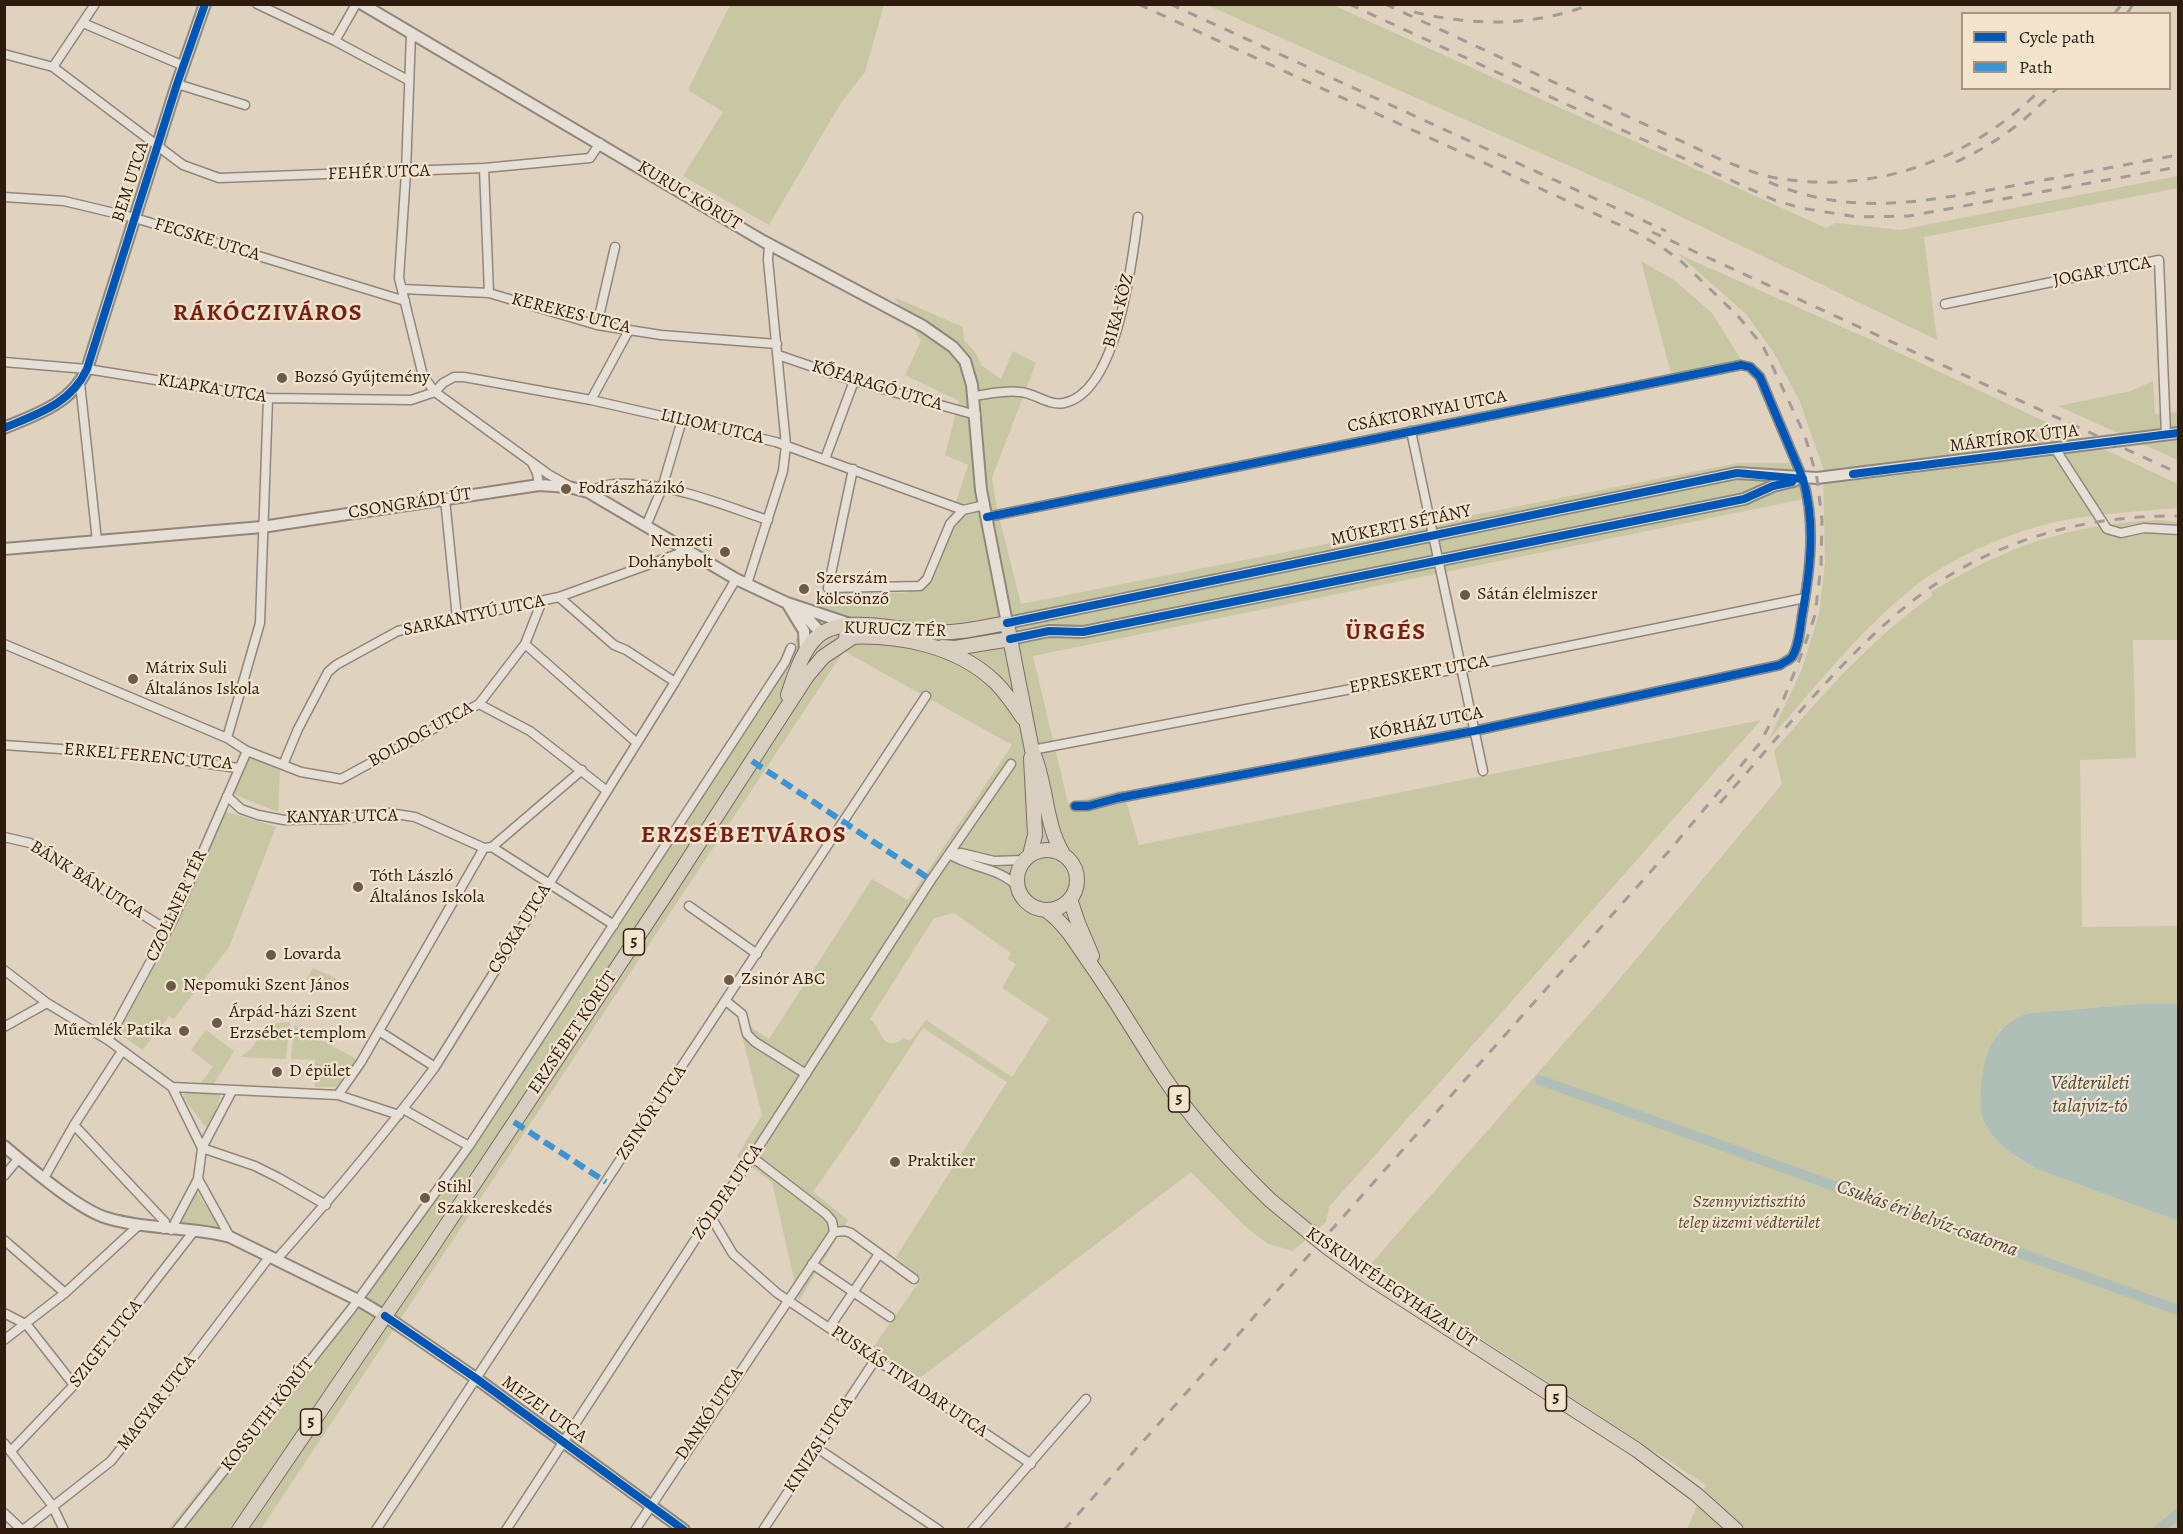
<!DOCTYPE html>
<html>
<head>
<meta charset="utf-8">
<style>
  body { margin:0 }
  #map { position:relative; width:2183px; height:1534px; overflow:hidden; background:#dfd2bf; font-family:Alegreya,serif }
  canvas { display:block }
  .frame { position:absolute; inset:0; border:6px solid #2d1b0d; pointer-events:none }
  .legend { position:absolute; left:1961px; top:12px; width:210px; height:78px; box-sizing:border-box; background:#f3e4cd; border:2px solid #a49480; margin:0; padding:8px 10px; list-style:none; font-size:18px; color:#2d1b0d }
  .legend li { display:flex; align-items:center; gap:12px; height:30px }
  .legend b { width:30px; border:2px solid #a49480 }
</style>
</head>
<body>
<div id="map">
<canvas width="2183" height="1534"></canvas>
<div class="frame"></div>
<ul class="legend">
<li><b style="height:8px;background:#0057b8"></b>Cycle path</li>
<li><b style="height:8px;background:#3c94d2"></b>Path</li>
</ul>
</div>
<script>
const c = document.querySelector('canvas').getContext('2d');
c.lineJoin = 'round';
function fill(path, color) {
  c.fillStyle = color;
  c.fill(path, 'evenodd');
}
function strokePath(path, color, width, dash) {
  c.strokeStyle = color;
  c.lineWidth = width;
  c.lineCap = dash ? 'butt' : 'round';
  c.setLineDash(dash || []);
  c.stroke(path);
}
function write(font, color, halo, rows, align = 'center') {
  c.font = font + ' Alegreya,serif';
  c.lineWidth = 4.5;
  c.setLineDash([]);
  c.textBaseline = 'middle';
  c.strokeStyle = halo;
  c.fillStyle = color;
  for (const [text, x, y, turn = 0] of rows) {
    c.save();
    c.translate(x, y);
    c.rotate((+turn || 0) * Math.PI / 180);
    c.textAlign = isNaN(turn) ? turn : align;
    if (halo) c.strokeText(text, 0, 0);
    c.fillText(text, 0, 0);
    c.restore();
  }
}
const green = new Path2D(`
  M730,5H884L865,72L839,106L769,225L683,176L723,112L688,90Z
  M1207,5H1333L1826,228L1836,223L1900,230L2178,176V188L1924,237L1937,340L1644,199Z
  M1678,254L1876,342L2178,484V508C2142,511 2106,513 2070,519C2016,529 1951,556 1909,591C1856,634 1813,690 1768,741L1802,669L1819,614L1825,563L1823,468L1800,402L1774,353L1746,314Z
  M1641,261L1674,280L1712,313L1745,366L1672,377Z
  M894,297L963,327L964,340L975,352L982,366L1001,379L1013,351L1036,363L992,478L997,509L1021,604L1738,463H1789L1804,499L1033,656L1068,803L1123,790L1139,845L1761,720L1329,1207L1326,1222L1293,1251L1268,1244L1246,1227L1191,1172L916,1381L869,1353L921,1279L896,1257L1007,1082L923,1028L855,1132L813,1192L848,1220L799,1301L772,1182L737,1156L762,1115L742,1035L751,1027L769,1039L872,879L908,900L1012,745L844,651L261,1529L167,1530L360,1289L449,1170L821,601L830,593H904L921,584L957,499L968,465L945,455L959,401L905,375L921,341ZM954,913L1011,953L1008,959L1016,964L1002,988L1049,1019L1012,1077L926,1020L910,1041L904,1038C881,1055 881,1026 870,1019L934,918Z
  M2153,381L2155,414L2178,412V460L2058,406L2131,391Z
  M2157,520L2178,522V640H2133L2136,758L2080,760L2082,927L2178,926V1004H2138L2030,1013L2000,1030L1987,1055L1982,1076L1997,1139L2017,1158L2037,1169L2178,1221V1529H1687L1706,1485L1369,1266L1612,988L1782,784L1774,751C1822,695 1872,638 1932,596L1931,592C2005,547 2070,524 2157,520Z
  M249,757L280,768L278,812L233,794Z
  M224,811L276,827L229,947L174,1019L169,1016L143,1050L116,1032Z
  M313,968L337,979L330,993L306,980Z
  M290,1022L286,1059L240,1057L251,1049L267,1024Z
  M294,1025L358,1060L337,1087H315V1060L291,1059Z
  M206,1030L234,1051L214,1084L199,1085L213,1067L191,1050Z
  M186,1091L221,1094L209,1131L183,1097Z
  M197,1192L220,1228L178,1225Z`);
const water = new Path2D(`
  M2138,1004H2178V1221L2037,1169C2015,1157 1991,1141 1982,1116C1979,1107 1981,1097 1981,1088C1983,1055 1995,1022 2030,1013Z`);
const canal = new Path2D(`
  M1540,1080L2178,1310
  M2158,1530L2178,1514`);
const minor = new Path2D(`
  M257,4L335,41L408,80
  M83,23L184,66
  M411,33L406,172L399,278L423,376L435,392L548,474L569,486
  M335,41L356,4
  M4,54L53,67L183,165L219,178L484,168L590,158L600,143
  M53,67L95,4
  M177,84L245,105
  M484,168L489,293
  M4,197L64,201L135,218L405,301
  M402,289L489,293L597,325L661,335L777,344
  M1945,304L2159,260L2166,435
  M597,325L615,247
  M778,355L854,381L976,415
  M4,362L87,369L268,398L411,400L435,392L443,383L454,377H464L591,400L776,442L963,510L985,505
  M80,383L97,541
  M974,396C989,394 1005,390 1020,392C1035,393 1048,406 1064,403C1118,392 1132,261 1138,217
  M591,400L629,330
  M1411,431L1483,771
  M2056,450L2107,529L2121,533L2144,528L2178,530
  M825,459L854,381
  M532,463L537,473L539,485
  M853,469L828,588L920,586L927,579L950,524L963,510
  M588,492C596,489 605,484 614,484C668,481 719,504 768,520
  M445,499L457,618
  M987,517L1741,365L1750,367L1760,377L1803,479C1816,524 1810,571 1802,616C1800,629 1799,646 1792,657C1789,660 1784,662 1780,665L1474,731L1118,798L1088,806H1075
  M646,526L662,488L682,420
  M747,584L783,471L786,445L768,260L769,244
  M559,597L614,645L626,650L675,682
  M4,644L227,738L247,751L301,772L341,779L479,704L525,644L542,601
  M525,644L637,743
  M479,704L530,731L607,791
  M227,738L260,623L268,398
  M4,745L145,755L238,768
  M1032,750L1461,668L1805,598
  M283,765L298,729L328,672L336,665L398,631L559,597L686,551
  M227,796L241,809L258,815L284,820L341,819L389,813L415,817L484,848L492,847L614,925
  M4,837L30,843L167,930
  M492,847L582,770
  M949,854C970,868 998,867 1017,886
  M950,854L961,853L994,861L1024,860
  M689,906L757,954
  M4,970L47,1003L108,1040L172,1087L202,1148
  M726,1001L742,1014L747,1034L755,1042L806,1074
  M4,1027L47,1003
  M379,1031L435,1067
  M108,1040L173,920L247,751
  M172,1087L338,1095L399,1115
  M338,1095L361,1062L484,848
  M403,1109L469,1146
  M74,1125L165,1222L164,1229
  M202,1148L255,1166L279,1178L326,1205
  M4,1176L19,1158
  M44,1178L74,1125L122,1051
  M198,1179L230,1237
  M711,1217L733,1254L777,1293L1031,1464
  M171,1230L198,1179L202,1148L232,1091
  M834,1232L845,1231L851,1233L914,1279
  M4,1240L65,1293
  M277,1259C332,1197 385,1134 435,1067L675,682L736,579
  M812,1264L890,1317
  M4,1313L27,1325L74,1385
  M829,1328L879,1254
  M4,1340L65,1293L139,1225
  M4,1443L52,1505L64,1530
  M817,1448L939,1530
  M11,1451L74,1385L194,1231
  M4,1513L22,1530
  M23,1530L111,1461L185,1368L270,1256
  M177,1530L352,1308L469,1146L785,662L791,648
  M376,1530L926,696
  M506,1530L695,1240L752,1157L931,880L1011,764
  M635,1530L834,1232L832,1221L826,1214L752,1157
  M763,1530L875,1360
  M972,1530L1086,1399`);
const tertiary = new Path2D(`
  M362,4L763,241L923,326L953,347L965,361L972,385L981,490L1007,623L1737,473L1817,478L2178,433
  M4,428C37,414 71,404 87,369L177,84L205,4
  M4,549L262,527L539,485L569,487L588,492L736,579L787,603L850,624
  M787,603L804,631L805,653
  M794,609L810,621L821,633
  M1010,639L1049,631L1083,632L1744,499L1773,486L1794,481
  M4,1146C28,1166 79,1210 107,1218C147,1230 190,1226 230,1237L358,1300L385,1316L477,1379L684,1530`);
const primary = new Path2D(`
  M846,637C896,634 956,645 994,681C1005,691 1014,705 1023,718
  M942,647L955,648L1010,639
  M788,695C794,677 801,655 813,641C836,612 897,630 929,632C955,634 981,628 1007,623L1032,750C1047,783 1044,822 1063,854
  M1017 880a30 30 0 1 1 60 0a30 30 0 1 1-60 0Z
  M1030,855L1035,835L1031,758
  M1070,899L1078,923L1092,956
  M1046,910C1064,923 1075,941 1087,959C1115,998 1138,1039 1165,1079C1194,1123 1232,1163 1270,1200
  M1367,1276L1637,1450L1697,1495L1736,1530
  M239,1530L432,1247L668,891L807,676L823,657L853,637`);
const rail = new Path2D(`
  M1170,4L1666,231
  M1349,4L1774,200L1801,208L1857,217L1909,216L2178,167
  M1385,4L1724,161C1741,167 1758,175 1776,178C1875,195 1973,159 2042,88
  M1414,12C1473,26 1534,27 1591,4
  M2114,14L2122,4
  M2127,14L2133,4
  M1956,162C1999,142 2024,122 2057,88
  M1769,182C1853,218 1926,201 2012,186C2067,176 2123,165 2178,155
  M1652,232L2178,473
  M1720,803C1780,736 1844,654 1915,599C1990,541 2084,515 2178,516
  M1064,1530L1669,851L1760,743L1784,698L1802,653L1815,615L1821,566L1822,520L1817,478L1805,436L1763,346L1737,315L1682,262L1663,248L1635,232L1138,4`);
const primaryBridge = new Path2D(`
  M1270,1200L1327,1247L1367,1276`);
const quiet = new Path2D(`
  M752,761L931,880
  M514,1122L606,1182`);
const cycleway = new Path2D(`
  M4,428C37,414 71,404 87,369L177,84L205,4
  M1853,474L2178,433
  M987,517L1741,365L1750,367L1760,377L1803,479C1816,524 1810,571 1802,616C1800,629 1799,646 1792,657C1789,660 1784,662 1780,665L1474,731L1118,798L1088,806H1075
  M1007,623L1737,473L1803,479
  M1010,639L1049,631L1083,632L1744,499L1773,486L1792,482
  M385,1316L477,1379L684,1530`);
const markers = [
  [282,378,6,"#6b5b4b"],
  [566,489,6,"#6b5b4b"],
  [725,552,6,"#6b5b4b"],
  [804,589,6,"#6b5b4b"],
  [1465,595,6,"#6b5b4b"],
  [133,679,6,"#6b5b4b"],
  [358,887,6,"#6b5b4b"],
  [271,955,6,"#6b5b4b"],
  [729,980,6,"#6b5b4b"],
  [171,986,6,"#6b5b4b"],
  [217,1023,6,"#6b5b4b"],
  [184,1031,6,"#6b5b4b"],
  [277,1072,6,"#6b5b4b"],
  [895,1162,6,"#6b5b4b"],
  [425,1198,6,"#6b5b4b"]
];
const shields = [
  [634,942,21],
  [1179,1099,21],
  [1556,1398,21],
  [311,1422,21]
];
const shieldNames = [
  ["5",634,942],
  ["5",1179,1099],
  ["5",1556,1398],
  ["5",311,1422]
];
const streetNames = [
  ["FEHÉR UTCA",379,173,-2],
  ["BEM UTCA",131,182,-72],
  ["KURUC KÖRÚT",689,196,31],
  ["FECSKE UTCA",207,240,17],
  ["JOGAR UTCA",2102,272,-11],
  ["BIKA KÖZ",1119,311,-75],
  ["KEREKES UTCA",571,314,14],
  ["KŐFARAGÓ UTCA",877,386,17],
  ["KLAPKA UTCA",212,389,9],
  ["CSÁKTORNYAI UTCA",1427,412,-11],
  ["LILIOM UTCA",712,427,13],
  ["MÁRTÍROK ÚTJA",2014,439,-7],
  ["CSONGRÁDI ÚT",410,504,-9],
  ["MŰKERTI SÉTÁNY",1401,526,-12],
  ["SARKANTYÚ UTCA",474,616,-12],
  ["KURUCZ TÉR",895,630,2],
  ["EPRESKERT UTCA",1419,675,-11],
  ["KÓRHÁZ UTCA",1426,724,-11],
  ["BOLDOG UTCA",421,735,-29],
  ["ERKEL FERENC UTCA",148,757,5],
  ["KANYAR UTCA",342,817,-1],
  ["BÁNK BÁN UTCA",87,880,32],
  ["CZOLLNER TÉR",177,906,-65],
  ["CSÓKA UTCA",520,929,-58],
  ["ERZSÉBET KÖRÚT",573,1033,-56],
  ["ZSINÓR UTCA",652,1113,-56],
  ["ZÖLDFA UTCA",728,1192,-56],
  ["KISKUNFÉLEGYHÁZAI ÚT",1391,1288,34],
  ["SZIGET UTCA",106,1344,-52],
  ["PUSKÁS TIVADAR UTCA",909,1382,34],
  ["MAGYAR UTCA",157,1403,-52],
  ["MEZEI UTCA",544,1410,36],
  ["DANKÓ UTCA",710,1414,-56],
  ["KOSSUTH KÖRÚT",268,1415,-52],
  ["KINIZSI UTCA",819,1445,-57]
];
const poiNames = [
  ["Bozsó Gyűjtemény",294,378],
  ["Fodrászházikó",578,489],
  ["Nemzeti",713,542,"right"],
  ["Dohánybolt",713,563,"right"],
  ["Szerszám",816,579],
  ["kölcsönző",816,600],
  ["Sátán élelmiszer",1477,595],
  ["Mátrix Suli",145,669],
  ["Általános Iskola",145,690],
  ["Tóth László",370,877],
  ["Általános Iskola",370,898],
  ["Lovarda",283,955],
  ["Zsinór ABC",741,980],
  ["Nepomuki Szent János",183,986],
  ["Árpád-házi Szent",229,1013],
  ["Erzsébet-templom",229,1034],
  ["Műemlék Patika",172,1031,"right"],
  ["D épület",289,1072],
  ["Praktiker",907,1162],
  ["Stihl",437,1188],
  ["Szakkereskedés",437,1209]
];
const parkNames = [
  ["Szennyvíztisztító",1749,1203],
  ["telep üzemi védterület",1749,1224]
];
const waterNames = [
  ["Védterületi",2090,1084],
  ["talajvíz-tó",2090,1107],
  ["Csukás éri belvíz-csatorna",1927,1219,20]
];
const districtNames = [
  ["RÁKÓCZIVÁROS",268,314],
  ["ÜRGÉS",1386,633],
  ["ERZSÉBETVÁROS",744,836]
];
fill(green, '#c8c7a4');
fill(water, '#afbfb8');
strokePath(canal, '#afbfb8', 10);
strokePath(minor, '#90877b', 11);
strokePath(tertiary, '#90877b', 14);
strokePath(primary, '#786e63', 16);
strokePath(minor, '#e6dfd5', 8);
strokePath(tertiary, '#e6dfd5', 10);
strokePath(primary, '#d9cfc1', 14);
strokePath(rail, '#a39c94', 3, [10, 10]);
strokePath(primaryBridge, '#786e63', 16, []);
strokePath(primaryBridge, '#d9cfc1', 14);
strokePath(quiet, '#3c94d2', 6, [12, 6]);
strokePath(cycleway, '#0057b8', 8);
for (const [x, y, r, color] of markers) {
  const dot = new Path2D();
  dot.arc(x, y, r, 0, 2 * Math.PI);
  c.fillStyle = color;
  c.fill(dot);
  strokePath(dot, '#f3e4cd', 2);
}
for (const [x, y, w] of shields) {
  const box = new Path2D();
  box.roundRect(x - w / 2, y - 13, w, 26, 4.5);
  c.fillStyle = '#f3e4cd';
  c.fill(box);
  strokePath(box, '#2d1b0d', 1.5);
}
write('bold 16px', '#2d1b0d', null, shieldNames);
write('18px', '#2d1b0d', '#f3e4cd', streetNames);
write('18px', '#2d1b0d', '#f3e4cd', poiNames, 'left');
write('italic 18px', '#564c34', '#f3e4cd', parkNames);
write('italic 20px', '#4e4a3f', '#f3e4cd', waterNames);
c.letterSpacing = '1.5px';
write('bold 24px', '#7a1f14', '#f3e4cd', districtNames);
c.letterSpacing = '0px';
</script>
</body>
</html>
